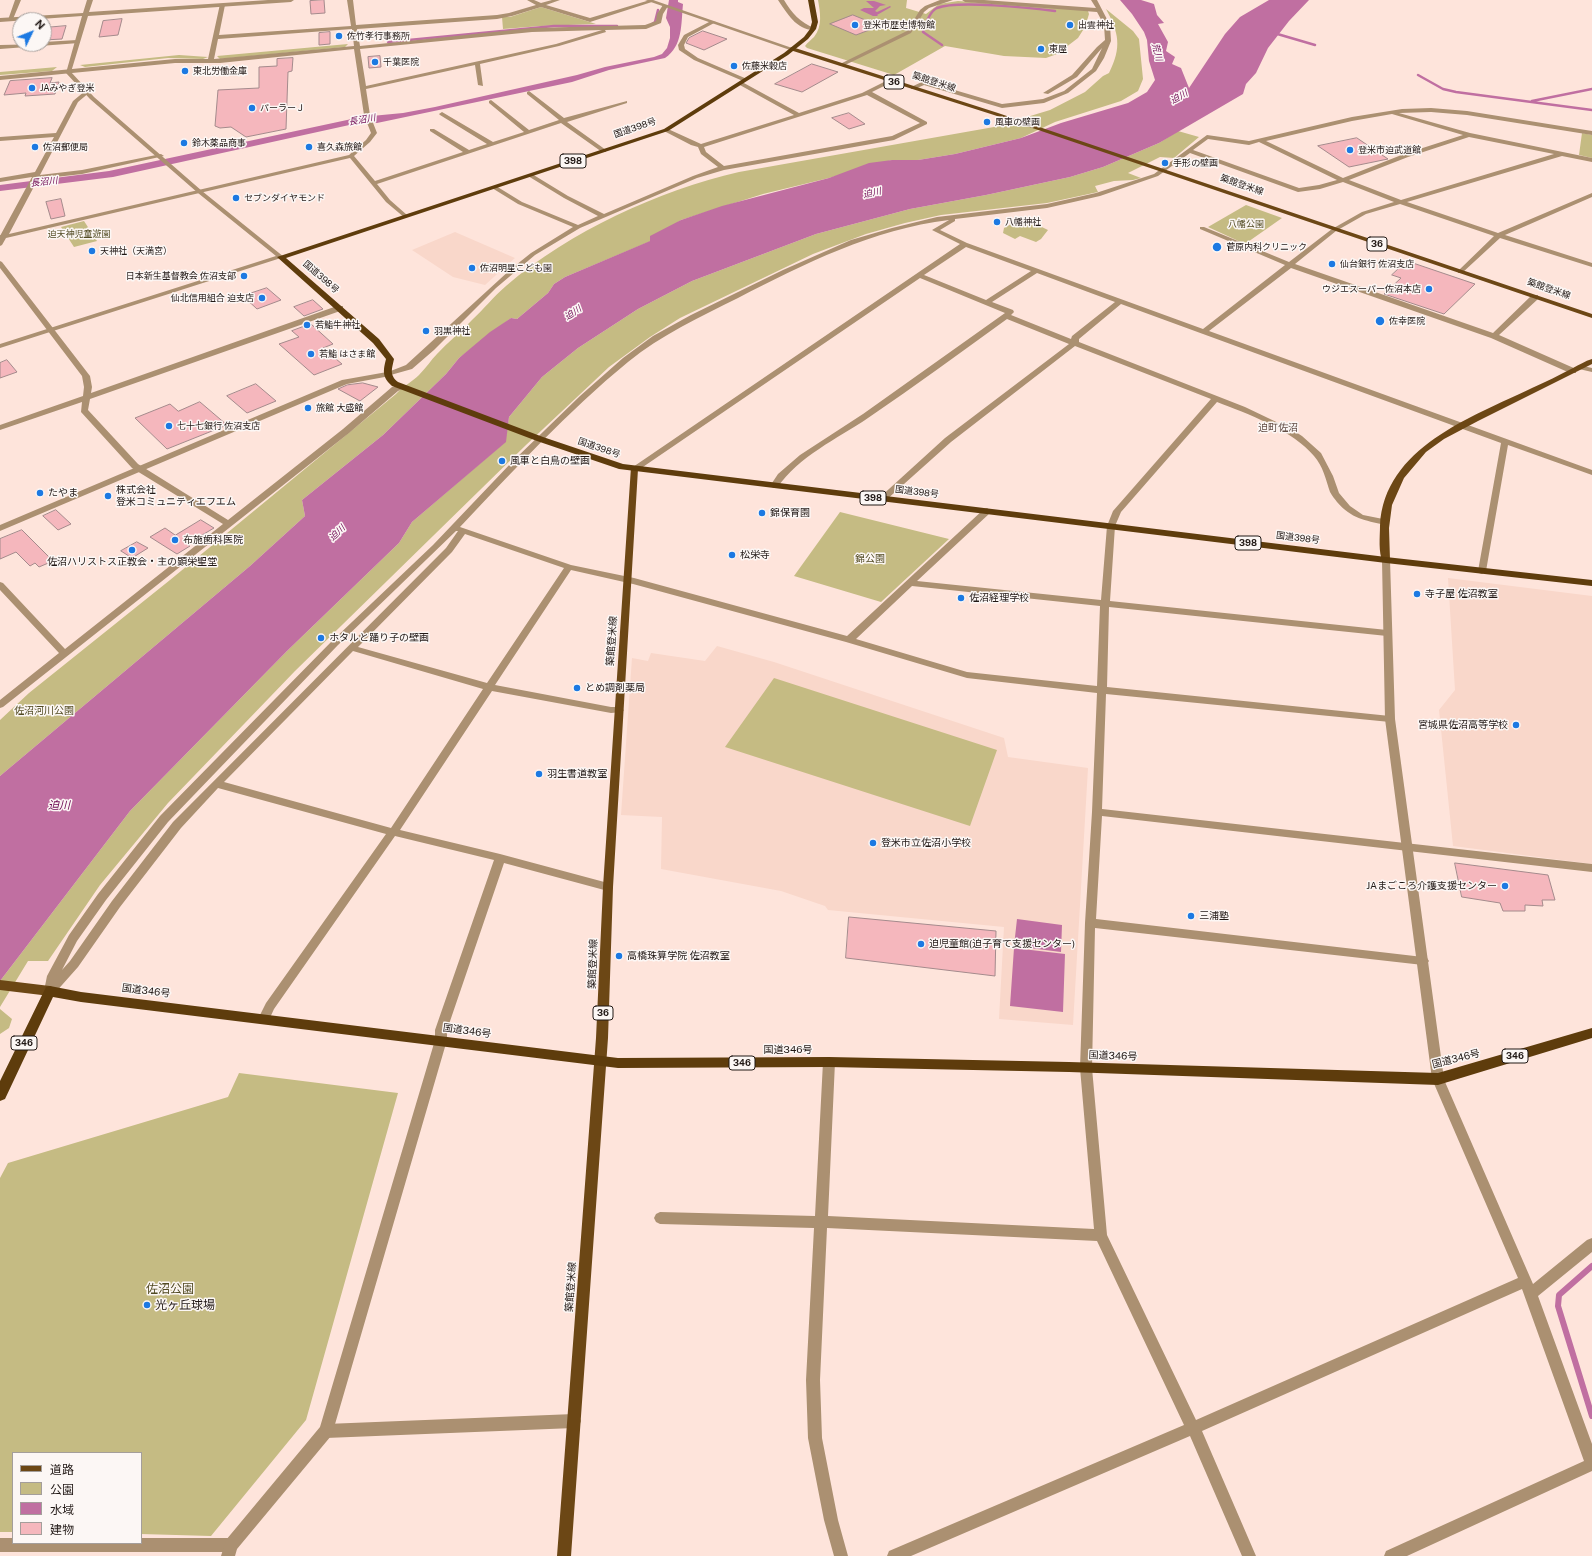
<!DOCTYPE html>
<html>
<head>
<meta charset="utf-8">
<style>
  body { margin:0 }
  #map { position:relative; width:1592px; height:1556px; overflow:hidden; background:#fee4db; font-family:"Public Sans","Noto Sans JP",sans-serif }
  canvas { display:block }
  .legend { position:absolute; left:12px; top:1452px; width:130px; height:92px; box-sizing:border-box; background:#fcf7f5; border:1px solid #a49e9b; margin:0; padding:5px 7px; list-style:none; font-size:12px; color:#211815 }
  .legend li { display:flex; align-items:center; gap:8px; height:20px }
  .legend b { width:20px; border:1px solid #a49e9b }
  .north { position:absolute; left:12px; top:12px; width:40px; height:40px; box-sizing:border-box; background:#fcf7f5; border:1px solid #a49e9b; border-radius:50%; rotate:47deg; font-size:11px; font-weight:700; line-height:16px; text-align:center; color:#211815 }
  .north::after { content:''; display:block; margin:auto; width:14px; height:18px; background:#1c79e2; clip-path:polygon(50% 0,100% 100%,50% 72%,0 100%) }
</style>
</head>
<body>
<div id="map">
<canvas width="1592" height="1556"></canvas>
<ul class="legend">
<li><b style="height:5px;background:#6c4715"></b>道路</li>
<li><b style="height:11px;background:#c5bb83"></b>公園</li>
<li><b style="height:11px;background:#c06fa1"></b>水域</li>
<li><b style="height:11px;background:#f5b7bd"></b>建物</li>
</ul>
<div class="north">N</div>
</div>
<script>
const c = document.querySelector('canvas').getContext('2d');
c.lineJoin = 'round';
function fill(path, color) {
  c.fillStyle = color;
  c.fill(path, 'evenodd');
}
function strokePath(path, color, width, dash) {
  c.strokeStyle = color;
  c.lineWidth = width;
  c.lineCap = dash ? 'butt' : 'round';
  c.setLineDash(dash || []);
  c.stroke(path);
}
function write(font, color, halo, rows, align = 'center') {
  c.font = font + ' "Public Sans","Noto Sans JP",sans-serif';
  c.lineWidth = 3;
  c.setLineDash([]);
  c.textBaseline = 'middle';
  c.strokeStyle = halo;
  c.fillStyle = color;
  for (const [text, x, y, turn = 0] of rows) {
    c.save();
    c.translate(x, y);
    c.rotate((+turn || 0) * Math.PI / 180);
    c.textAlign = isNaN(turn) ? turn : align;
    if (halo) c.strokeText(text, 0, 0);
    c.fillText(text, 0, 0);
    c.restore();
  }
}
const built = new Path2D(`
  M455,232L515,258L485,285L453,277L412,250Z
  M1448,578L1592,596V864L1453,846L1439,710L1455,690Z
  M717,646L774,662L1004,738L1008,757L1088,768L1073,1025L999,1019L1004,927L828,910L825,906L781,891L661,869L662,817L621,815L632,658L648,661L651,653L705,661Z`);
const green = new Path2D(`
  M818,0H907L906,8L926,14L939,4L958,1L1082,10L1088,11L1089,14L1085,27L1078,38L1057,54L1046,58L1004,56L945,46L894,75L807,48L805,46C808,42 811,40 814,37C823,26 820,12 818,0Z
  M541,7L596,24L541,26L503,29L502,17H510Z
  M1106,9L1133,31L1139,39L1143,79L1138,91L1121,101L1055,122L1021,138L955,154L918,160H892L829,178L763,194L681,220L651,241L565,277L554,284L548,293L517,319L511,318L459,358L446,374L383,435L302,500L305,516L250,566L0,776V720L29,693L170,580L396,394C403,386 412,382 419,375C426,368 431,360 437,354C448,342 461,332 472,320C484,309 494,296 506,286C570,231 658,191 739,172L994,127L1050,110L1085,92L1103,76L1109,73C1122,47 1119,33 1106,9Z
  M348,44L345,47L220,59L217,56Z
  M179,55L208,57L203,59L168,58L85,67L80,65Z
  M57,67L52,71L0,75V72Z
  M1178,131L1199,137L1174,158L1160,157L1128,173L1141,178L1133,180L1114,181L1095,186L1098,192L1047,203L941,215L905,223L866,234L813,254L680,318L650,337L609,367L526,445L295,671L168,803L100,885L48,961H28L0,1007V981L130,811L287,651L399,543L412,522L505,442L509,417L542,377L578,348L638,309L692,281L816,234L910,209L986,195L1070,177L1103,167L1159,143Z
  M1582,133L1592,135V158L1579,155Z
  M1246,205L1282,218L1245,244L1208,227Z
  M1015,217L1023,218L1048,230L1041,239L1036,242L1020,236L1015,239L1003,233L1004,228L1013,223Z
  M84,221L97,241L74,247L61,227Z
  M840,512L949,539L881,602L794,576Z
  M774,678L997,750L970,826L725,747Z
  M0,1009L12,1019L9,1028L0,1034Z
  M239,1073L398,1093L306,1420L211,1536L141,1534V1453H13V1532H0V1178L8,1163L228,1097Z`);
const water = new Path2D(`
  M669,0H678V2L683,4C681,24 683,46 665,58L609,70L572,82L377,123L363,122L113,177L0,191V185L109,171L361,117L403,113L435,107L577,75L605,67L654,57L662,54L667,48L670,38V27L666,18Z
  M1120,0H1141L1154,4L1157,15L1164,23L1158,24L1168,42L1166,51L1175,57L1172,64L1181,68L1189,88L1225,34L1240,17L1269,0H1309L1289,21L1268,48L1256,73L1246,84L1243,94L1159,143L1103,167L1070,177L986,195L910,209L816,234L692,281L638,309L578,348L542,377L509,417L506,442L412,522L399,543L287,651L130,811L0,981V776L250,566L305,516L302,500L383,435L446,374L459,358L490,332L511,318L517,319L548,293L554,284L565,277L650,241V236L681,220L722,206L829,178L869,163L892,160H918L955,154L1021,138L1061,123L1128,103L1147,92L1155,80L1149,61L1147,40L1144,32L1132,14Z
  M866,1H874L886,5L880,6L875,11L877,12L890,6L891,7L877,15L878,16H873L860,10L864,8H874Z
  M1017,919L1062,925L1061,952L1014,946Z
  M1014,948L1065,954L1063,1012L1010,1006Z`);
const streamFar1 = new Path2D(`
  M652,24L655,22L658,10
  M1274,33L1315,45
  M388,42L554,26H617
  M942,45L923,32C926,24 929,12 937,8C957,0 1031,8 1055,11
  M1418,75L1443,89L1456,92L1592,110
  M1532,101L1592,89`);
const stream = new Path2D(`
  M1592,1266L1559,1295L1558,1306L1592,1416`);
const building = new Path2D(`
  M324,0L325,13L311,14L310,1Z
  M853,15L880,26L856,35L830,24Z
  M122,19L118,35L99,37L103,21Z
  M66,26L62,39L44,40V28Z
  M703,31L727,39L704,50L686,43L689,38Z
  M330,32V44L319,45V33Z
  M380,56L381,67L369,68L368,57Z
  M293,58L292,71L288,72L286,129L246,137L231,127L220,128L215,126L218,90L259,88V67L277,66V59Z
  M812,64L838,72L802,92L775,84Z
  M52,78L50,83L59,82L55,94L25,96L26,93L4,95L10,81Z
  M849,113L865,124L849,129L832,118Z
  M1357,138L1388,159L1349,167L1318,146Z
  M61,199L65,216L51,219L46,202Z
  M1407,261L1475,284L1444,314L1384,294L1401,278L1392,275Z
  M267,288L281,300L257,309L243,296Z
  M313,300L323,309L304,316L294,307Z
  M311,324L333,344L323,348L342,364L314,375L279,344L299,337L292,331Z
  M7,360L17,372L0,378V363Z
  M363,383L378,387L360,401L338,389L347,385Z
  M256,384L276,401L247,413L227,396Z
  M200,402L227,425L167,449L135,418L170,404L178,411Z
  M56,510L71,524L58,530L43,516Z
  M201,520L214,528L187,544L190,546L177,554L150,537L165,528L175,535Z
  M22,530L53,561L39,567L35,563L30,566L16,552L0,559V539Z
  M137,542L148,548L132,558L121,551Z
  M1455,863L1548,875L1555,900H1542L1543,906L1525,905V911H1503L1500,903L1462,897Z
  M849,917L996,931L995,976L846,958Z`);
const minor = new Path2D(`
  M15,0H21L13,19L8,20Z
  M347,0H353L356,25L497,15L509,13L536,5L527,0H534L541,3L552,0H560L546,5L590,18L650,0L655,1L590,22L541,7L512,16L497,19L357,29L360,46L532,28L645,25L656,21L657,14L663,5L668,6L663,14L661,23L646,29L605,30L606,32L559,46L480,64L483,86L478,85L475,65L366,89L370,115L377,133L370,142L354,156L375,181L463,152L430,131V129H434L469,150L487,144L440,115L439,114L442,112L493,142L524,132L489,103V101L491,100L529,130L559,120L527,94V92L529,91L564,118L627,101V103L567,122L606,150V152H602L561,123L377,184L390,200L407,215V217L405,218L386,202L350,158L6,238L2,245L0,246V236L32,177L0,182V178L35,172L54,137L0,141V137L56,133L73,101L85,91L90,92L78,102L40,175L82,170L161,154L164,156L82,174L38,179L9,234L349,155L366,140L371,133L364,115L354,49L220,63H175L0,80V76L175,59H208L220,4L225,5L219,35L351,26ZM352,29L354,46L214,59L218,39ZM602,30L556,44L366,86L360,49L532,32Z
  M778,0H784C792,13 800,23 815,28V30C797,31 787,13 778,0Z
  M940,0H953L929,8L924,12L911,33L843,66L838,65L907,31L920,10L925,6Z
  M962,0H984L1096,8L1091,0H1097L1110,25L1111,41L1104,58L1096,71L1068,93L1044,103L1002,108L924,85L915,89H911V87L924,81L1002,104L1043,99L1064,91L1092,69L1102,48L1077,77L1048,94L1043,93L1072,75L1097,47L1105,40L1104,25L1097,12L965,2Z
  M711,21L716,22L688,37L684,45L685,49L698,58L747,79V81H743L694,60L679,50L678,45L684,35Z
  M77,40L80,42L79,43L0,49V45L44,44V42Z
  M890,79L892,80V82L872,92L927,122V124L894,140L724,170L697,178L580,228L535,255L496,288L434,350L412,369L387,376L383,374L406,365L511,269L531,253L573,227L518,204L492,188V186H496L522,202L578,225L598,216L564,198L528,176V174H532L568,196L604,214L693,176L718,167L701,154L698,147L691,145L664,131V129H668L701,144L794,115L738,84V82H742L799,113L862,93ZM867,95L920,123L892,136L724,166L706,152L704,147Z
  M1431,108L1467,111L1592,131V135L1467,115L1431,112L1399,113L1470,133L1592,158V162L1562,156L1407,202L1498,233L1592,193V197L1505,235L1592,263V267L1500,238L1462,273H1458V271L1494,236L1400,204L1366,214L1336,231L1295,264L1493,333L1532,295H1538V299L1499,335L1576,369V373H1570L1491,338L1291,268L1209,331L1592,470V475L1508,445L1486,571L1482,574L1479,573L1478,571L1501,443L1121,304L1079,339V342L1245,407L1291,429L1302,436L1321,453L1333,476L1339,493L1350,506L1363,515L1388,520L1389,522L1385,525C1364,520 1352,519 1337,502C1335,499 1332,496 1330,492C1326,480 1323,466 1314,456C1294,431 1246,413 1217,402L1121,512L1115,526L1110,601L1387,630L1392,633L1387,636L1109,607L1107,687L1390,716L1395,719L1390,722L1106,694L1102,809L1592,864V872L1102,816L1096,919L1423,957L1427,958L1429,961L1427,964L1423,965L1095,928L1092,1068L1107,1235L1196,1420L1518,1278L1432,1079L1434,1075L1438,1074L1442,1075L1533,1284L1587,1240L1592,1238V1252L1538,1296L1592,1444V1471L1407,1556H1384L1386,1551L1584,1461L1522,1289L1202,1431L1256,1556H1242L1190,1436L911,1556H887L889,1551L1184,1425L1097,1241L827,1228L820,1380L822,1438L838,1520L848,1556H834L824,1520L808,1438L806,1380L814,1228L660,1224L656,1222L654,1218L656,1214L660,1212L815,1216L823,1062L825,1059L829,1057L833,1059L835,1062L828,1216L1094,1229L1080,1068L1085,923L1092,812L1097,693L967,678L846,642L633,584L571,570L495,685L611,707H619L624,710L622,712L611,713L492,691L400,830L500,854L608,883L612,884L613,887L612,890L608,891L504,863L447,1030V1040L445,1043L441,1045L437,1043L435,1040V1030L494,860L395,836L274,1009L268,1022L264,1024L260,1022L258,1019L266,1003L386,834L218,788L181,828L120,907L78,967L54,994L50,996L46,994L44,991L47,976L69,935L98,894L160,816L332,641L433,545L512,462L580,396L623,358L653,336L691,315L783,270L851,240L892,228L937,217L1047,204L1096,193L1154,174L1207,135L1249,141L1352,117L1402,109ZM1392,114L1463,135L1404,154L1343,178L1266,141L1352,121ZM1469,137L1554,154L1401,200L1349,180L1408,157ZM1208,139L1249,145L1259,142L1337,180L1319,185L1299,188L1193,150ZM1190,153L1298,192L1320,189L1343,182L1394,202L1362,212L1332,229L1289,262L1204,227H1200V229L1285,265L1203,329L967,243L940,230L955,221V219L1047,208L1100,196L1158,176ZM949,220L932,230L960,244L630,469L634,471H637L920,278L1005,313L863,414L800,455L778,474L770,486L774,488H777C799,456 837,439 868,418C915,386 961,352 1007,319L1069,344L945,438L878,499L882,501H885L951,442L1075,346L1211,399L1113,511L1107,526L1101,600L917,581L990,513L991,511L987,508L984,509L847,636L634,578L571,565L460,527C514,470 568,411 628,362C661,335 700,317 738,298C804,264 873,229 949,220ZM966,247L1031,271L986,300L924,275ZM1037,273L1115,302L1072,336L1071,339L1011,315L1014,312L1013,310L992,302ZM456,531H458L446,548L173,822L112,901L70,961L62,970L77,941L106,900L168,822L338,645ZM465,534L564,568L487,683L358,647L452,552ZM912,586L1100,606L1097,686L967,672L856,639ZM353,651L483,689L391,828L224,782Z
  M0,261L2,262L90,376L92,387L91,393L337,306H343V310L90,399L88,410L138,464L228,520L343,429L392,387L403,385L407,387L398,391L349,433L3,707L0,708V700L59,653L0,590V582L3,583L65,649L223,524L132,468L81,412L82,402L0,430V425L83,396L84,387L82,376L0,268Z
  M1579,365L1592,368V372L1579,369Z
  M574,1414L579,1416L581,1421L579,1426L574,1428L326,1438L321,1436L319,1431L321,1426L326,1424Z
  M0,1538H13V1543H141V1538H231L236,1540L238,1545L236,1550L231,1552H0Z`);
const tertiary = new Path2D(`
  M87,0H93L89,12L268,0H294L291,2L88,16L71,72L94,97L202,191L284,257L0,348V344L276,256L198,193L90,99L66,73L82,16L0,22V18L83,13Z
  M645,0H653L795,49L790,50Z
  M0,235L5,236L6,237L0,239Z
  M387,372H390V376L347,384L0,531V525L342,380Z
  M1386,557L1390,560L1395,719L1444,1079L1442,1083L1438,1084L1434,1083L1432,1079L1385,719L1382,560Z
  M441,1035L445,1037L447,1040L333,1431L331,1436L237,1549L235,1556H221L226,1540L320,1427L435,1040L437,1037Z`);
const primary = new Path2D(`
  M792,47L998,113L1592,314V318L994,115L790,50V48Z
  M1592,359V364L1478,421L1444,439L1426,452L1404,478L1392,505L1389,528L1390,560L1389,562H1383C1378,553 1380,536 1380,526C1384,447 1472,417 1532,388C1546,382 1559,375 1573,368C1579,365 1585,361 1592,359Z
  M631,467H634L638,469L613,887L608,1038L571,1556H557L596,1038L603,887Z
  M0,980L50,986L54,988L56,991L54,994L50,996L0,990Z`);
const trunk = new Path2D(`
  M808,0H814L818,22L816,29L808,39L788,55L668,131L286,258L379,339L394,359C392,369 389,375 398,382L543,437L623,464L1386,557L1592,580V586L1386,563L619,469L537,441L392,386C382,377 383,371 386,359L373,343L277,257L664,129L784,53L804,37L810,29L812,22Z
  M50,986L81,992L618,1058L829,1057L1069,1062L1438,1073L1592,1028V1038L1438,1085L1069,1072L829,1067L618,1068L81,1002L53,997L5,1099L0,1101V1081L46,987Z`);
const markers = [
  [855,25,4,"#1c79e2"],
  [1070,25,4,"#1c79e2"],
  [339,36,4,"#1c79e2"],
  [1041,49,4,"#1c79e2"],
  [375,62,4,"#1c79e2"],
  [734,66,4,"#1c79e2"],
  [185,71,4,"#1c79e2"],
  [32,88,4,"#1c79e2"],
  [252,108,4,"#1c79e2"],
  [987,122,4,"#1c79e2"],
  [184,143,4,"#1c79e2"],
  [35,147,4,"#1c79e2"],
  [309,147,4,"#1c79e2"],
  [1350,150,4,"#1c79e2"],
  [1165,163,4,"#1c79e2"],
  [236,198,4,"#1c79e2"],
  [997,222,4,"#1c79e2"],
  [1217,247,5,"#1c79e2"],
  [92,251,4,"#1c79e2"],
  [1332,264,4,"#1c79e2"],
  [472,268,4,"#1c79e2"],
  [244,276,4,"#1c79e2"],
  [1429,289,4,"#1c79e2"],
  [262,298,4,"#1c79e2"],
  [1380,321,5,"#1c79e2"],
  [307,325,4,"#1c79e2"],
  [426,331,4,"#1c79e2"],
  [311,354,4,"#1c79e2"],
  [308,408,4,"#1c79e2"],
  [169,426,4,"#1c79e2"],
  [502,461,4,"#1c79e2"],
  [40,493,4,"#1c79e2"],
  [108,496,4,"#1c79e2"],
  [762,513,4,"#1c79e2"],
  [175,540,4,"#1c79e2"],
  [132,550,4,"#1c79e2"],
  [732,555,4,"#1c79e2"],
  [1417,594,4,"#1c79e2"],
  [961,598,4,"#1c79e2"],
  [321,638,4,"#1c79e2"],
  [577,688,4,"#1c79e2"],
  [1516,725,4,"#1c79e2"],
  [539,774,4,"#1c79e2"],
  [873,843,4,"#1c79e2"],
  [1505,886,4,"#1c79e2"],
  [1191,916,4,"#1c79e2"],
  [921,944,4,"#1c79e2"],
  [619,956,4,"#1c79e2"],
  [147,1305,4,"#1c79e2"]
];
const farPoinames = [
  ["登米市歴史博物館",863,25],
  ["出雲神社",1078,25],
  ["佐竹孝行事務所",347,36],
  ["東屋",1049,49],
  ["千葉医院",383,62],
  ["佐藤米穀店",742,66],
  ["東北労働金庫",193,71],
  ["JAみやぎ登米",40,88],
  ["パーラーＪ",260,108],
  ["風車の壁画",995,122],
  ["鈴木薬品商事",192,143],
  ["佐沼郵便局",43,147],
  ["喜久森旅館",317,147],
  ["登米市迫武道館",1358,150],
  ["手形の壁画",1173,163],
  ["セブンダイヤモンド",244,198],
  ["八幡神社",1005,222],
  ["菅原内科クリニック",1226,247],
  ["天神社（天満宮）",100,251],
  ["仙台銀行 佐沼支店",1340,264],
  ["佐沼明星こども園",480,268],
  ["日本新生基督教会 佐沼支部",236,276,"right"],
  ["ウジエスーパー佐沼本店",1421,289,"right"],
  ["仙北信用組合 迫支店",254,298,"right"],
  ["佐幸医院",1389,321],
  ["若鮨牛神社",315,325],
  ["羽黒神社",434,331],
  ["若鮨 はさま館",319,354],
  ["旅館 大盛館",316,408],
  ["七十七銀行 佐沼支店",177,426]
];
const farWaternames = [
  ["荒川",1157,52,75],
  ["迫川",1179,97,-30],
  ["長沼川",362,120,-10],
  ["長沼川",44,182,-6],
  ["迫川",872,193,-13],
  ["迫川",573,313,-34],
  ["迫川",337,533,-44]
];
const shields = [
  [894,82,20],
  [573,161,26],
  [1377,244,20],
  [873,498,26],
  [1248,543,26],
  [603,1013,20],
  [24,1043,26],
  [1515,1056,26],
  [742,1063,26]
];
const shieldNames = [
  ["36",894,82],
  ["398",573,161],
  ["36",1377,244],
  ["398",873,498],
  ["398",1248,543],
  ["36",603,1013],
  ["346",24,1043],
  ["346",1515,1056],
  ["346",742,1063]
];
const farStreetnames = [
  ["築館登米線",934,82,18],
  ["国道398号",635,128,-19],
  ["築館登米線",1242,185,19],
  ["国道398号",321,277,41],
  ["築館登米線",1549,289,19],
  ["国道398号",599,448,19],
  ["国道398号",917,492,7],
  ["国道398号",1298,538,7]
];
const farParknames = [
  ["八幡公園",1246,224],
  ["迫天神児童遊園",79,234]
];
const farQuarternames = [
  ["迫町佐沼",1278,428]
];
const poiNames = [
  ["風車と白鳥の壁画",510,461],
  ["株式会社",116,490],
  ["登米コミュニティエフエム",116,502],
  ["たやま",48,493],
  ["錦保育園",770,513],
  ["布施歯科医院",183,540],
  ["松栄寺",740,555],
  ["佐沼ハリストス正教会・主の顕栄聖堂",132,562,"center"],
  ["寺子屋 佐沼教室",1425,594],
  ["佐沼経理学校",969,598],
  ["ホタルと踊り子の壁画",329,638],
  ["とめ調剤薬局",585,688],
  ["宮城県佐沼高等学校",1508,725,"right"],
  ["羽生書道教室",547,774],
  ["登米市立佐沼小学校",881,843],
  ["JAまごころ介護支援センター",1497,886,"right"],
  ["三浦塾",1199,916],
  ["迫児童館(迫子育て支援センター)",929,944],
  ["高橋珠算学院 佐沼教室",627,956]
];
const parkNames = [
  ["錦公園",870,559],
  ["佐沼河川公園",44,711]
];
const streetNames = [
  ["築館登米線",612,641,-86],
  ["築館登米線",593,964,-88],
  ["国道346号",146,991,7],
  ["国道346号",467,1031,8],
  ["国道346号",788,1050],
  ["国道346号",1113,1056,2],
  ["国道346号",1456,1059,-14],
  ["築館登米線",571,1287,-86]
];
const waterNames = [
  ["迫川",59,806]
];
const nearParknames = [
  ["佐沼公園",170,1289]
];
const nearPoinames = [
  ["光ヶ丘球場",155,1305]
];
fill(built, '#f9d7ca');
fill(green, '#c5bb83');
fill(water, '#c06fa1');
strokePath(streamFar1, '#c06fa1', 2.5);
strokePath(stream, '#c06fa1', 6);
fill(building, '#f5b7bd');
strokePath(building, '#a48a8c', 1);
fill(minor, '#ab9071');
fill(tertiary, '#ab9071');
fill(primary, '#6c4715');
fill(trunk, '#5e3c0c');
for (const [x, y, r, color] of markers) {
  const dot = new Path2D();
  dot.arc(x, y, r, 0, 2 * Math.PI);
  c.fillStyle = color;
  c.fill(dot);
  strokePath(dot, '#fcf7f5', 1.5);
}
write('9px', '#211815', '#fcf7f5', farPoinames, 'left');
write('italic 9px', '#6d0752', '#fcf7f5', farWaternames);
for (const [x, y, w] of shields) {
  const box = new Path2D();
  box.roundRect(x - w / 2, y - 7, w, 14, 3);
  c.fillStyle = '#fcf7f5';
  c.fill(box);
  strokePath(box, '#211815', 1);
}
write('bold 9px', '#211815', null, shieldNames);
write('9px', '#211815', '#fcf7f5', farStreetnames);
write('9px', '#514a22', '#fcf7f5', farParknames);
write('10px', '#634e46', '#fcf7f5', farQuarternames);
write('10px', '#211815', '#fcf7f5', poiNames, 'left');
write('10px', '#514a22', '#fcf7f5', parkNames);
write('10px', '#211815', '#fcf7f5', streetNames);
write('italic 11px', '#6d0752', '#fcf7f5', waterNames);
write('12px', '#514a22', '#fcf7f5', nearParknames);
write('12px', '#211815', '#fcf7f5', nearPoinames, 'left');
</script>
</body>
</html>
